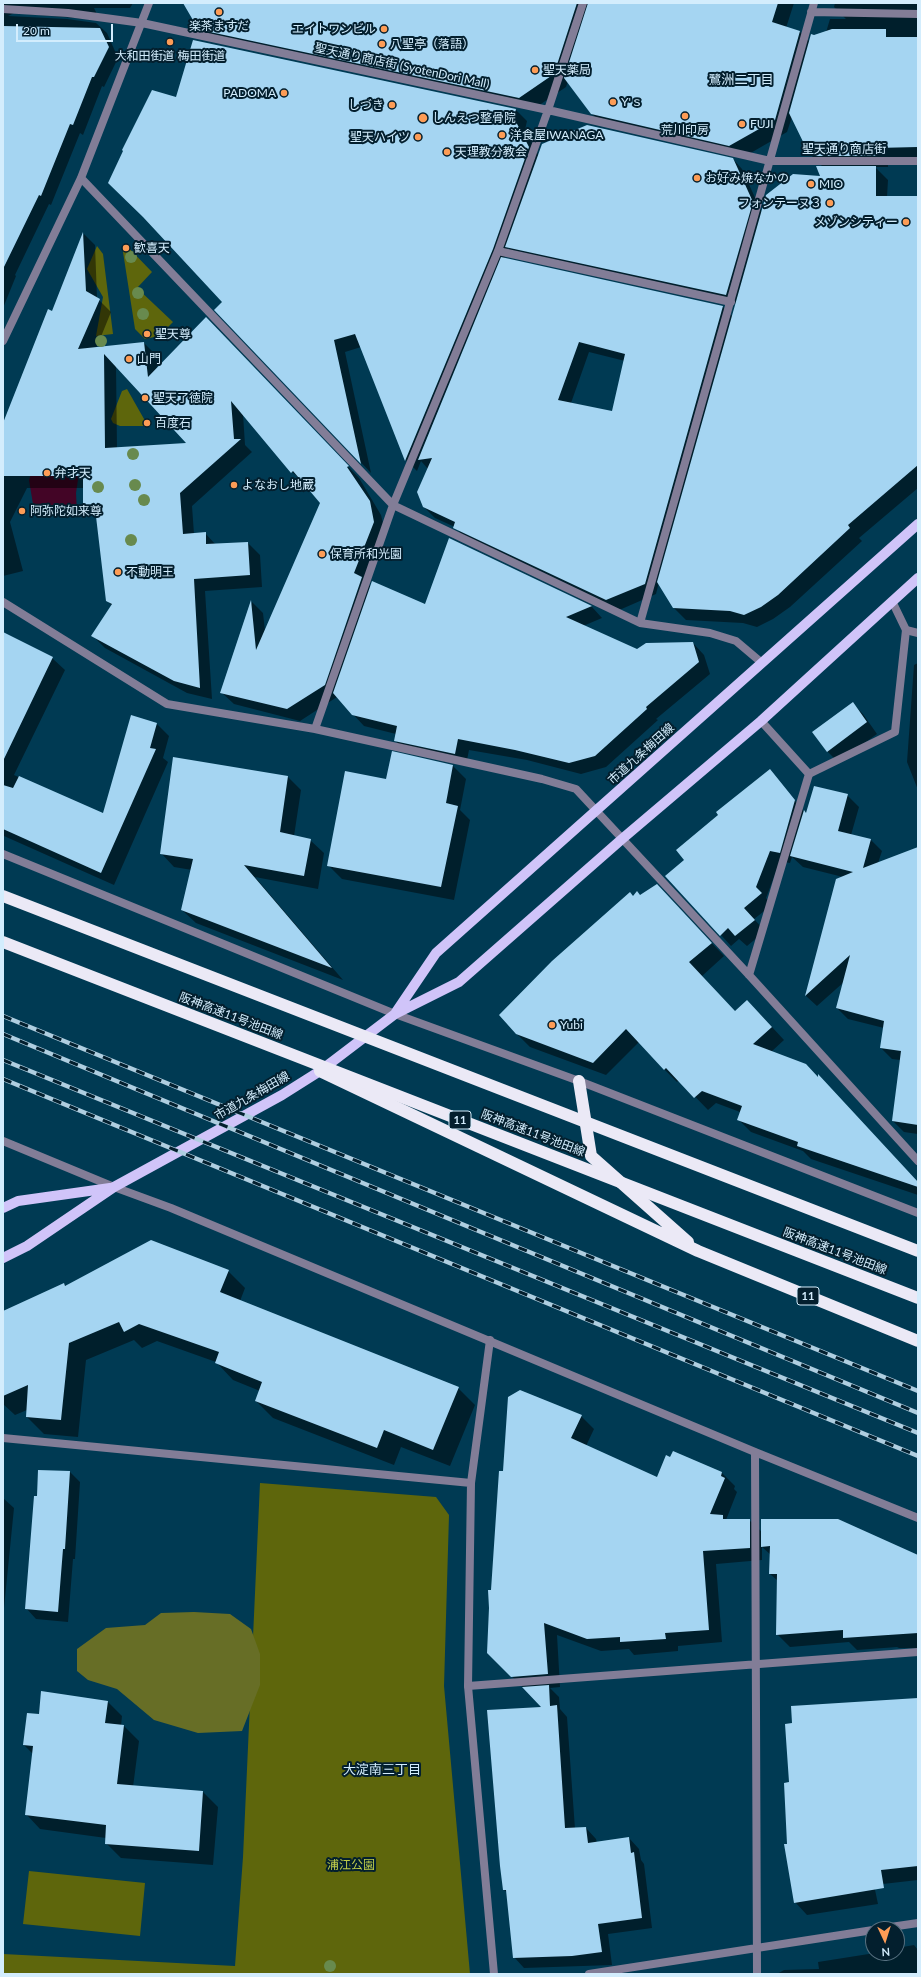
<!DOCTYPE html>
<html>
<head>
<meta charset="utf-8">
<style>
  body { margin:0 }
  #map { position:relative; width:921px; height:1977px; overflow:hidden; background:#003a53; font-family:Lato,sans-serif }
  canvas { display:block }
  .frame { position:absolute; inset:0; border:4px solid #d3edfd; pointer-events:none }
  .north { position:absolute; left:865px; top:1921px; width:40px; height:40px; box-sizing:border-box; background:#031f2e; border:1px solid #567181; border-radius:50%; rotate:176deg; font-size:11px; font-weight:700; line-height:16px; text-align:center; color:#d3edfd }
  .north::after { content:''; display:block; margin:auto; width:14px; height:18px; background:#fd9c56; clip-path:polygon(50% 0,100% 100%,50% 72%,0 100%) }
  .scale { position:absolute; left:16px; top:24px; width:97px; height:18px; box-sizing:border-box; border:2px solid #d3edfd; border-top:0; padding-left:5px; font-size:12px; line-height:14px; white-space:nowrap; color:#d3edfd; -webkit-text-stroke:3px #031f2e; paint-order:stroke }
</style>
</head>
<body>
<div id="map">
<canvas width="921" height="1977"></canvas>
<div class="frame"></div>
<div class="north">N</div>
<div class="scale">20 m</div>
</div>
<script>
const c = document.querySelector('canvas').getContext('2d');
c.lineJoin = 'round';
function fill(path, color) {
  c.fillStyle = color;
  c.fill(path, 'evenodd');
}
function strokePath(path, color, width, dash) {
  c.strokeStyle = color;
  c.lineWidth = width;
  c.lineCap = dash ? 'butt' : 'round';
  c.setLineDash(dash || []);
  c.stroke(path);
}
function write(font, color, halo, rows, align = 'center') {
  c.font = font + ' Lato,"Noto Sans JP",sans-serif';
  c.lineWidth = 4;
  c.setLineDash([]);
  c.textBaseline = 'middle';
  c.strokeStyle = halo;
  c.fillStyle = color;
  for (const [text, x, y, turn = 0] of rows) {
    c.save();
    c.translate(x, y);
    c.rotate((+turn || 0) * Math.PI / 180);
    c.textAlign = isNaN(turn) ? turn : align;
    if (halo) c.strokeText(text, 0, 0);
    c.fillText(text, 0, 0);
    c.restore();
  }
}
const green = new Path2D(`
  M125,244L152,272L137,288L173,322L159,336L145,339L135,329L123,252Z
  M97,246L103,254L113,334L96,336L103,297L87,269Z
  M127,389L148,426H120L113,423L111,419L122,391Z
  M260,1483L436,1497L449,1515L444,1686L470,1974H3V1954L235,1966L243,1857Z
  M29,1871L145,1883L140,1936L23,1924Z`);
const forest = new Path2D(`
  M194,1612L230,1614L251,1629L260,1654V1685L242,1731L198,1733L154,1720L117,1689L88,1680L77,1671V1649L106,1628L145,1625L161,1613Z`);
const water = new Path2D(`
  M80,466L76,493L77,513L35,516L29,480L33,468Z`);
const shadow = new Path2D(`
  M3,3H133L130,8H94L100,20L14,13L8,16L67,19L96,23L107,33L118,58L104,87L102,86L83,135L80,133L51,205L49,204L15,275L16,276L3,308Z
  M185,3H794L786,28L800,32L810,42L824,39L830,19H846L834,7L835,3H918V159L888,160V167H875L888,180L887,197H918V488L859,538L862,541L790,607L773,619L757,627L743,623L686,620L674,608L659,582L656,594L617,611L465,538L455,527L435,518L424,507L428,469L421,461L417,471L406,460L361,347L345,352L371,473L216,310L223,302L177,98L516,110L527,121L525,130L539,156L733,159L742,169L762,213L822,177L824,168L811,155L792,117L787,132L742,158L605,126L592,114L568,81L566,87L532,110L209,41L197,29ZM508,248L516,256L736,304L733,317L723,307L504,259ZM589,352L625,361L613,412L571,403Z
  M84,234L95,245L97,298L111,312L96,349L144,343L156,355L157,369L219,331L359,478L381,515L386,535L367,583L371,587L426,605L450,539L592,607L602,618L583,626L637,650L693,643L704,655L710,674L656,719L658,720L606,767L581,774L527,760L469,750L466,765L406,752L395,740L396,734L364,726L337,697L300,721L234,704L221,692L252,602L263,613L265,631L321,503L305,483L292,472L243,414L245,445L252,452L192,506L194,534L205,533L216,545L248,543L260,555L262,587L205,591L212,699L187,693L105,648L93,636L112,606L107,600L98,520L84,508V488H27L10,522L23,571L3,576V428L53,312ZM116,366L188,444L117,449Z
  M3,633L52,658L65,670L14,775L104,815L157,724L169,736L163,758L168,762L114,885L4,836L3,839Z
  M918,663V790L907,762L914,665Z
  M853,704L863,714L877,734L838,762L827,751Z
  M174,758L288,777L301,790L294,836L310,840L324,853L318,889L255,877L343,980L196,923L182,910L192,870L174,867L161,853Z
  M453,766L466,779L460,810L470,820L454,900L342,879L328,865L387,780Z
  M769,770L807,815L847,795L859,807L851,835L871,840L882,851L878,863L918,848V1134L904,1132L893,1121L900,1060L892,1059L881,1048L884,1028L848,1019L837,1008L844,982L817,1006L806,996L837,879L843,877L803,867L792,857L790,863L780,861L766,898L772,905L754,919L765,931L747,946L739,939L731,946L721,935L686,860Z
  M640,896L669,898L724,956L702,976L735,1012L747,1001L760,1014L784,1040L771,1052L918,1183V1195L811,1159L803,1151L751,1132L738,1119L740,1112L716,1103L708,1110L679,1080L677,1082L664,1069L639,1042L606,1075L530,1047L517,1034L633,897Z
  M228,1271L245,1288L240,1301L458,1388L475,1405L450,1466L401,1447L394,1465L273,1418L256,1401L260,1391L233,1380L216,1362L157,1341L142,1348L134,1340L86,1360L78,1437L44,1434L27,1417V1410L15,1415L3,1404V1312L64,1284L66,1286Z
  M581,1416L594,1429L586,1446L657,1478L673,1453L722,1473L735,1486L734,1489L737,1492L726,1520H749L762,1532L918,1555V1648H899L897,1647L857,1650L849,1642L790,1647L777,1634L778,1581L770,1574L771,1555L762,1547V1560L716,1564L722,1642L678,1646V1651L634,1655L629,1649L601,1651L557,1635L560,1687L550,1688L559,1697L560,1709L567,1717L575,1829L586,1828L596,1839L597,1843L629,1838L639,1849L641,1860L644,1864L652,1928L608,1934L612,1965L524,1968L514,1957L508,1893L504,1890L543,1707L488,1653L504,1472Z
  M70,1472L80,1482L75,1559H73L68,1622L36,1619L26,1608L38,1497Z
  M3,1498L14,1508L3,1618Z
  M918,1700V1880L874,1885L878,1904L807,1915L795,1902L788,1844L790,1783Z
  M107,1701L122,1716L121,1726H124L139,1741L133,1787L203,1792L218,1807L213,1865L121,1858L106,1843V1838L40,1829L26,1814L33,1754L24,1745L40,1715Z
  M914,1945L918,1950V1974H777L784,1970L819,1969L818,1962L875,1953H897V1948Z`);
const building = new Path2D(`
  M183,3H577L554,74L519,98L196,29L197,27Z
  M588,3H778L772,22L800,31L775,120L729,146L591,114L564,78Z
  M3,26L100,28L109,47L94,77H92L73,125L70,124L41,196L39,195L3,269Z
  M832,29H886V37H918V147L876,148V156H810L789,113L811,34L814,35Z
  M193,40L516,109L514,118L529,147L493,249L405,461L355,334L334,340L361,464L214,310L222,302L143,217L108,183L123,151L122,150L152,90L176,97Z
  M587,125L733,158L753,202L726,295L505,247L542,144Z
  M816,166H876V196H918V465L848,525L850,528L778,595L761,607L744,615L730,611L673,608L657,582L766,195L793,174L820,176Z
  M83,232L86,291L100,299L78,349L144,342L148,377L206,317L349,466L347,467L370,501L374,522L354,573L362,577L325,685L287,709L220,693L251,600L256,650L320,503L293,471L291,473L231,401L234,439H241L180,493L183,534L206,532V544L248,542L250,575L194,579L200,688L174,681L91,636L112,604L106,601L95,508H83V476H3V423L48,309L52,311ZM104,354L151,405L186,443L105,448Z
  M501,257L723,306L645,584L606,600L453,528L455,522L423,507L417,492L432,458L418,460ZM579,342L625,354L612,411L558,400Z
  M449,538L592,606L566,617L637,649L646,643L693,642L699,662L646,707L647,709L595,756L569,763L515,750L458,739L455,754L394,741L397,726L352,715L333,693L372,581L425,604Z
  M3,632L53,657L3,761Z
  M853,702L867,722L827,752L812,732Z
  M131,715L157,723L150,748L156,749L101,873L3,829V785L13,788L19,776L103,813Z
  M392,751L453,765L446,803L458,806L441,887L327,866L345,771L386,779Z
  M173,757L288,776L280,832L311,839L304,876L244,865L332,968L181,910L193,859L160,854Z
  M770,769L795,800L780,853L770,851L756,887L762,893L744,908L755,920L735,936L728,928L720,936L665,876L684,860L676,850L718,815L716,812Z
  M814,786L848,794L838,831L871,839L863,868L918,847V1125L892,1121L901,1051L880,1048L884,1021L836,1008L850,955L805,996L836,879L853,872L790,856L804,810L806,813Z
  M657,884L712,943L689,962L735,1011L747,1000L772,1027L753,1044L806,1064L818,1077V1074L918,1182V1187L797,1146L798,1142L737,1120L742,1106L702,1091L694,1098L666,1068L664,1070L626,1029L593,1063L516,1034L499,1015L552,961L630,892L633,896L637,891L640,895Z
  M151,1240L229,1270L220,1292L459,1387L433,1450L384,1430L377,1448L255,1401L262,1382L215,1363L219,1352L139,1324L124,1332L119,1322L69,1343L61,1420L26,1417L28,1385L3,1396V1311L64,1283L65,1286Z
  M520,1390L582,1415L571,1438L657,1477L666,1455L670,1457L673,1451L722,1472L721,1476L725,1478L710,1514L723,1515V1519H750V1548L703,1551L709,1630L665,1633L666,1639L620,1642V1637L587,1639L544,1623L548,1674L511,1677L487,1653L489,1608L488,1590H491L499,1471H503L508,1397Z
  M38,1470L70,1471L65,1549H63L58,1612L25,1609L34,1496H37Z
  M761,1519H838L918,1555V1633L843,1638V1630L776,1635L777,1574H769L770,1546L761,1547Z
  M549,1685L550,1706L557,1705L565,1828L586,1827L588,1843L629,1837L631,1853L634,1852L642,1918L598,1924L602,1952L572,1956L513,1958L506,1890H503L500,1866L487,1710L541,1707L522,1687Z
  M41,1691L108,1701L105,1723L124,1725L117,1784L203,1791L199,1851L105,1844L106,1825L25,1815L33,1746L23,1745L27,1713L39,1714Z
  M918,1698V1866L881,1870L884,1888L794,1903L784,1844H787L784,1783L789,1782L785,1724L792,1723L791,1706Z`);
const service = new Path2D(`
  M809,774L895,732L906,630
  M471,1483L490,1340`);
const pedestrian = new Path2D(`
  M770,161H918`);
const minor = new Path2D(`
  M3,9L68,13L142,23L548,110L770,161
  M811,12L918,14
  M81,178L393,505L640,623L710,633L736,641L762,663
  M498,251L731,302
  M3,341L81,178L149,3
  M892,601L906,630L918,633
  M3,602L167,704L315,729L542,779L576,789L749,975L918,1161
  M640,623L814,3
  M315,729L393,505L498,251L548,110L583,3
  M749,975L809,774L761,721
  M3,1438L471,1483L468,1686L494,1974`);
const tertiary = new Path2D(`
  M3,854L395,1014L579,1081L918,1213
  M3,1141L114,1187L171,1208L755,1452L918,1518
  M755,1452L757,1974
  M468,1686L918,1652
  M877,1929L918,1923
  M589,1974L873,1930`);
const primary = new Path2D(`
  M396,1012L436,953L918,524
  M3,1208L18,1201L110,1188
  M3,1258L27,1246L114,1187L282,1095L320,1071L395,1014L459,982L622,839L761,721L918,578`);
const motorway = new Path2D(`
  M320,1071L698,1251L918,1341
  M579,1081L591,1156L688,1242`);
const rail = new Path2D(`
  M3,1016L918,1391
  M3,1034L918,1413
  M3,1060L918,1433
  M3,1079L918,1456`);
const motorwayBridge = new Path2D(`
  M3,896L918,1251
  M3,942L918,1298`);
const trees = [
  [131,257],
  [138,293],
  [143,314],
  [101,341],
  [133,454],
  [135,485],
  [98,487],
  [144,500],
  [131,540],
  [330,1966]
];
const markers = [
  [219,12,4,"#fd9c56"],
  [384,29,4,"#fd9c56"],
  [170,42,4,"#fd9c56"],
  [382,44,4,"#fd9c56"],
  [535,70,4,"#fd9c56"],
  [284,93,4,"#fd9c56"],
  [613,102,4,"#fd9c56"],
  [392,105,4,"#fd9c56"],
  [685,116,4,"#fd9c56"],
  [423,118,5,"#fd9c56"],
  [742,124,4,"#fd9c56"],
  [502,135,4,"#fd9c56"],
  [418,137,4,"#fd9c56"],
  [447,152,4,"#fd9c56"],
  [697,178,4,"#fd9c56"],
  [811,184,4,"#fd9c56"],
  [830,203,4,"#fd9c56"],
  [906,222,4,"#fd9c56"],
  [126,248,4,"#fd9c56"],
  [147,334,4,"#fd9c56"],
  [129,359,4,"#fd9c56"],
  [145,398,4,"#fd9c56"],
  [147,423,4,"#fd9c56"],
  [47,473,4,"#fd9c56"],
  [234,485,4,"#fd9c56"],
  [22,511,4,"#fd9c56"],
  [322,554,4,"#fd9c56"],
  [118,572,4,"#fd9c56"],
  [552,1025,4,"#fd9c56"]
];
const shields = [
  [460,1120,22],
  [808,1296,22]
];
const shieldNames = [
  ["11",460,1120],
  ["11",808,1296]
];
const poiNames = [
  ["楽茶ますだ",219,26,"center"],
  ["エイトワンビル",376,29,"right"],
  ["八聖亭（落語）",390,44],
  ["大和田街道 梅田街道",170,56,"center"],
  ["聖天薬局",543,70],
  ["PADOMA",276,93,"right"],
  ["Y'ｓ",621,102],
  ["しづき",384,105,"right"],
  ["しんえつ整骨院",432,118],
  ["FUJI",750,124],
  ["荒川印房",685,130,"center"],
  ["洋食屋IWANAGA",510,135],
  ["聖天ハイツ",410,137,"right"],
  ["天理教分教会",455,152],
  ["お好み焼なかの",705,178],
  ["MIO",819,184],
  ["フォンテーヌ３",822,203,"right"],
  ["メゾンシティー",898,222,"right"],
  ["歓喜天",134,248],
  ["聖天尊",155,334],
  ["山門",137,359],
  ["聖天了徳院",153,398],
  ["百度石",155,423],
  ["弁才天",55,473],
  ["よなおし地蔵",242,485],
  ["阿弥陀如来尊",30,511],
  ["保育所和光園",330,554],
  ["不動明王",126,572],
  ["Yubi",560,1025]
];
const streetNames = [
  ["聖天通り商店街 (SyotenDori Mall)",402,66,12],
  ["聖天通り商店街",844,149],
  ["市道九条梅田線",641,754,-42],
  ["阪神高速11号池田線",231,1016,21],
  ["市道九条梅田線",252,1096,-30],
  ["阪神高速11号池田線",533,1133,21],
  ["阪神高速11号池田線",835,1251,21]
];
const parkNames = [
  ["浦江公園",351,1865]
];
const neighbourhoodNames = [
  ["鷺洲二丁目",741,80],
  ["大淀南三丁目",382,1770]
];
fill(green, '#5e660c');
fill(forest, '#676e26');
fill(water, '#430526');
fill(shadow, '#0007');
fill(building, '#a5d5f2');
strokePath(service, '#827d97', 8);
strokePath(pedestrian, '#827d97', 8);
strokePath(minor, '#827d97', 8);
strokePath(tertiary, '#827d97', 8);
strokePath(primary, '#d0c4f9', 10);
strokePath(motorway, '#ebe9f6', 12);
strokePath(rail, '#afcee0', 4.5);
strokePath(rail, '#031f2e', 3, [9]);
strokePath(motorwayBridge, '#ebe9f6', 12);
c.fillStyle = '#688a4e';
for (const [x, y] of trees) {
  c.beginPath();
  c.arc(x, y, 6, 0, 2 * Math.PI);
  c.fill();
}
for (const [x, y, r, color] of markers) {
  const dot = new Path2D();
  dot.arc(x, y, r, 0, 2 * Math.PI);
  c.fillStyle = color;
  c.fill(dot);
  strokePath(dot, '#031f2e', 1.5);
}
for (const [x, y, w] of shields) {
  const box = new Path2D();
  box.roundRect(x - w / 2, y - 9, w, 18, 3);
  c.fillStyle = '#031f2e';
  c.fill(box);
  strokePath(box, '#d3edfd', 1);
}
write('bold 11px', '#d3edfd', null, shieldNames);
write('12px', '#d3edfd', '#031f2e', poiNames, 'left');
write('12px', '#d3edfd', '#031f2e', streetNames);
write('12px', '#becc4a', '#031f2e', parkNames);
write('13px', '#d3edfd', '#031f2e', neighbourhoodNames);
</script>
</body>
</html>
